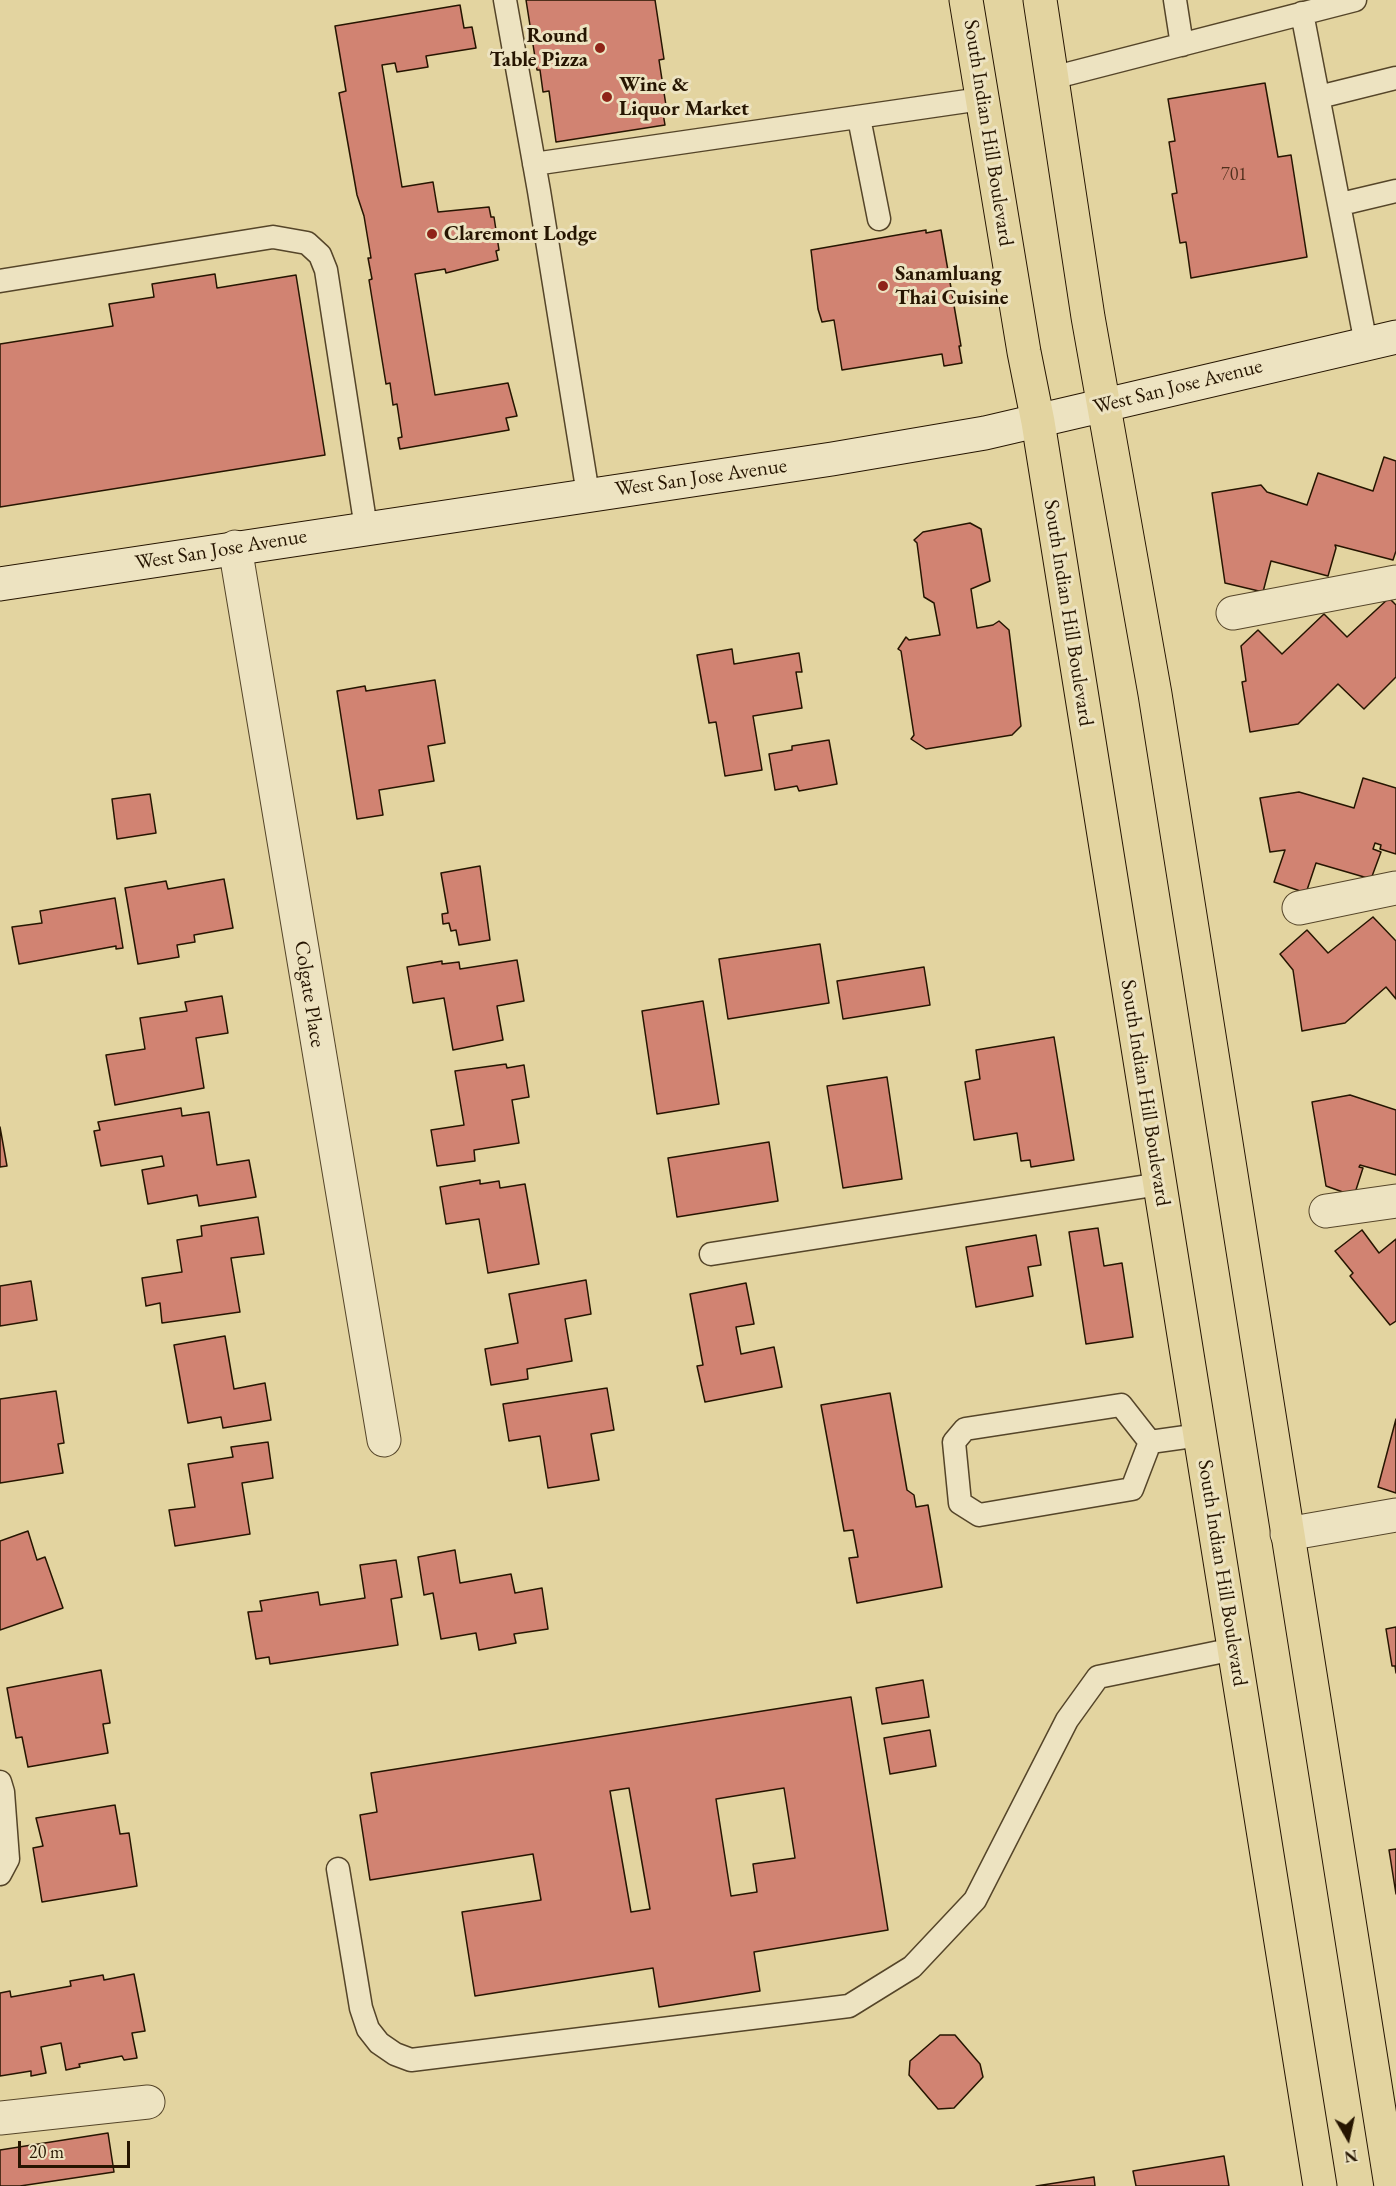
<!DOCTYPE html>
<html>
<head>
<meta charset="utf-8">
<style>
	body { margin:0 }
	#map { position:relative; width:1396px; height:2186px; overflow:hidden; background:#e3d4a0; font-family:"EB Garamond",serif }
	canvas { display:block }
	.north { position:absolute; left:1318px; top:2108px; width:60px; height:60px; -webkit-text-stroke:4px #ede3c1; paint-order:stroke; rotate:171deg; font-size:16px; font-weight:700; line-height:24px; text-align:center; color:#261501 }
	.north::after { content:''; display:block; margin:auto; width:21px; height:27px; background:#261501; clip-path:polygon(50% 0,100% 100%,50% 72%,0 100%) }
	.scale { position:absolute; left:18px; top:2141px; width:112px; height:27px; box-sizing:border-box; border:3px solid #261501; border-top:0; padding-left:8px; font-size:18px; line-height:21px; white-space:nowrap; color:#261501; -webkit-text-stroke:4px #ede3c1; paint-order:stroke }
</style>
</head>
<body>
<div id="map">
<canvas width="1396" height="2186"></canvas>
<div class="north">N</div>
<div class="scale">20 m</div>
</div>
<script>
const g = document.querySelector('canvas').getContext('2d');
g.lineJoin = 'round';
function fillPath(path, color) { g.fillStyle = color; g.fill(path, 'evenodd'); }
const shape = rows => new Path2D(rows.map(r => 'M' + r).join(''));
function trace(path, color, width, dash) { g.strokeStyle = color; g.lineWidth = width; g.lineCap = dash ? 'butt' : 'round'; g.setLineDash(dash || []); g.stroke(path); }
function write(font, color, halo, rows, align = 'center') {
  g.font = font + ' "EB Garamond",serif'; g.lineWidth = 6; g.setLineDash([]); g.textBaseline = 'middle'; g.strokeStyle = halo; g.fillStyle = color; for (const [text, x, y, turn = 0] of rows) {
    g.save(); g.translate(x, y); g.rotate((+turn || 0) * Math.PI / 180); g.textAlign = isNaN(turn) ? turn : align; if (halo) g.strokeText(text, 0, 0); g.fillText(text, 0, 0); g.restore();
  }
}
const building = shape([
	[526,0,655,0,664,59,659,60,667,112,663,113,665,125,556,142,549,91,543,92,540,70,537,70,526,0],
	[460,5,464,28,472,27,476,48,426,56,428,67,397,72,395,63,382,65,402,187,433,182,438,212,489,207,491,217,494,217,499,250,496,251,498,260,446,273,445,269,415,274,435,395,508,383,517,416,506,418,509,430,400,449,398,438,402,437,397,404,393,405,390,383,386,384,369,280,372,279,368,258,371,258,364,216,357,195,339,93,346,91,335,26,460,5],
	[1265,83,1278,157,1291,155,1307,257,1191,278,1186,242,1180,243,1172,194,1177,193,1169,142,1175,141,1168,99,1265,83],
	[926,230,926,233,941,230,961,346,959,346,962,363,944,366,942,354,842,370,834,320,822,322,818,309,811,250,926,230],
	[215,274,217,288,296,275,325,455,0,507,0,344,113,326,109,304,154,297,152,284,215,274],
	[1384,457,1396,461,1396,551,1393,560,1335,545,1336,548,1328,576,1271,561,1263,592,1225,583,1212,493,1261,485,1267,492,1307,505,1318,473,1373,491,1384,457],
	[970,523,981,529,990,581,971,589,977,628,993,625,999,621,1009,630,1021,726,1012,735,926,749,911,739,914,735,901,651,898,649,906,637,909,640,940,635,934,603,924,597,917,543,914,540,923,532,970,523],
	[1389,598,1396,605,1396,677,1364,709,1338,684,1298,724,1250,732,1242,682,1246,681,1241,646,1258,630,1282,654,1324,614,1347,637,1389,598],
	[732,649,734,664,799,653,802,672,796,672,802,708,753,716,762,770,725,776,716,722,709,723,697,655,732,649],
	[435,680,445,743,428,746,434,781,379,790,383,815,357,819,337,691,365,686,366,691,435,680],
	[829,740,837,784,799,791,797,786,775,790,769,754,792,750,792,746,829,740],
	[1363,778,1396,788,1396,854,1380,849,1381,845,1375,843,1373,849,1381,852,1371,879,1316,863,1306,893,1274,882,1285,850,1270,852,1260,798,1299,792,1354,808,1363,778],
	[150,794,156,833,117,839,112,799,150,794],
	[480,866,490,940,459,945,456,930,451,931,449,923,443,924,442,914,448,913,441,873,480,866],
	[224,879,233,928,194,935,195,942,177,945,179,957,138,964,125,888,166,881,168,889,224,879],
	[115,898,123,948,116,949,116,946,19,964,12,927,42,923,40,911,115,898],
	[1373,917,1396,941,1396,999,1386,987,1345,1023,1302,1031,1293,970,1280,954,1307,930,1328,953,1373,917],
	[820,944,829,1003,728,1019,719,959,820,944],
	[517,960,524,1001,497,1006,503,1040,453,1050,444,998,413,1003,407,967,442,961,442,964,459,962,460,969,517,960],
	[924,967,930,1005,843,1019,837,981,924,967],
	[222,996,228,1033,196,1038,204,1088,115,1105,106,1055,145,1049,140,1018,187,1011,185,1002,222,996],
	[703,1001,719,1104,657,1114,642,1011,703,1001],
	[1054,1037,1074,1160,1031,1167,1030,1160,1021,1161,1017,1133,974,1140,965,1082,980,1079,976,1050,1054,1037],
	[506,1064,507,1068,524,1065,529,1097,512,1100,519,1143,474,1150,475,1161,437,1166,431,1130,464,1125,455,1071,506,1064],
	[887,1077,902,1179,843,1188,827,1086,887,1077],
	[1350,1095,1396,1110,1396,1175,1360,1165,1359,1167,1363,1168,1354,1196,1326,1186,1312,1102,1350,1095],
	[181,1108,182,1116,209,1112,217,1165,249,1160,256,1197,199,1206,197,1195,148,1204,142,1170,164,1166,162,1156,101,1166,94,1131,100,1130,98,1122,181,1108],
	[0,1127,7,1166,0,1167,0,1127],
	[769,1142,778,1201,677,1217,668,1158,769,1142],
	[480,1180,480,1184,499,1181,500,1188,525,1184,539,1264,488,1273,479,1219,446,1224,440,1187,480,1180],
	[258,1217,264,1254,231,1258,240,1312,162,1323,160,1303,146,1306,142,1278,182,1272,177,1240,202,1236,201,1226,258,1217],
	[1098,1228,1104,1266,1122,1263,1133,1337,1086,1344,1069,1232,1098,1228],
	[1362,1230,1379,1253,1396,1239,1396,1321,1390,1325,1350,1276,1353,1273,1335,1251,1362,1230],
	[1036,1235,1041,1265,1028,1267,1033,1296,976,1307,966,1247,1036,1235],
	[586,1280,591,1314,565,1319,572,1361,527,1369,528,1379,491,1385,485,1349,518,1343,509,1294,586,1280],
	[31,1281,37,1320,0,1326,0,1286,31,1281],
	[746,1283,754,1324,736,1327,741,1354,774,1347,782,1387,705,1402,697,1366,703,1365,690,1294,746,1283],
	[225,1336,234,1389,265,1383,271,1420,223,1428,221,1417,188,1423,174,1345,225,1336],
	[607,1388,614,1430,591,1434,599,1480,548,1488,540,1436,509,1441,503,1404,607,1388],
	[56,1391,64,1443,58,1444,63,1473,0,1483,0,1399,56,1391],
	[890,1393,907,1490,914,1495,916,1507,928,1505,942,1587,857,1603,849,1558,858,1557,853,1530,844,1531,821,1405,890,1393],
	[1396,1419,1396,1493,1378,1487,1396,1419],
	[268,1442,273,1478,242,1483,250,1534,175,1546,169,1510,195,1507,188,1464,233,1457,231,1447,268,1442],
	[28,1531,37,1560,45,1557,63,1608,0,1630,0,1541,28,1531],
	[455,1550,460,1583,511,1574,515,1593,542,1588,548,1629,514,1634,516,1643,479,1650,476,1633,441,1639,433,1593,424,1595,418,1557,455,1550],
	[396,1560,402,1597,391,1599,398,1645,270,1664,269,1657,256,1659,248,1612,262,1611,260,1601,318,1592,320,1605,365,1598,360,1565,396,1560],
	[1396,1627,1396,1673,1395,1666,1392,1666,1386,1629,1396,1627],
	[101,1670,110,1723,103,1724,108,1753,28,1767,22,1737,16,1738,7,1688,101,1670],
	[923,1680,929,1717,882,1724,876,1688,923,1680],
	[851,1697,888,1930,754,1952,760,1991,659,2007,653,1968,475,1996,462,1912,541,1900,533,1854,370,1880,360,1815,377,1812,371,1773,851,1697],
	[629,1788,650,1909,631,1912,610,1791,629,1788],
	[784,1788,795,1858,753,1864,757,1892,731,1896,716,1799,784,1788],
	[930,1730,936,1766,890,1774,884,1738,930,1730],
	[115,1805,120,1834,129,1833,137,1886,42,1902,33,1848,43,1846,36,1818,115,1805],
	[1396,1849,1396,1894,1389,1850,1396,1849],
	[134,1974,145,2031,132,2033,137,2058,124,2060,122,2056,79,2064,80,2067,66,2070,61,2043,41,2047,46,2073,31,2076,31,2071,0,2076,0,1993,10,1991,11,1997,71,1986,70,1981,103,1975,104,1980,134,1974],
	[940,2035,955,2035,980,2064,983,2077,954,2108,938,2109,909,2075,910,2061,940,2035],
	[108,2133,114,2172,20,2186,0,2186,0,2150,108,2133],
	[1224,2156,1229,2186,1136,2186,1133,2171,1224,2156],
	[1094,2177,1095,2186,1036,2186,1094,2177]
]);
fillPath(building, '#d18372');
trace(building, '#261501', 1.5);
const lane = shape([
	[505,0,539,191,588,494],
	[1175,0,1182,45],
	[1302,13,1366,344],
	[1052,78,1355,0],
	[1319,97,1396,78],
	[859,118,879,219],
	[534,164,981,99],
	[1341,204,1396,191],
	[0,281,273,237,307,243,320,255,326,270,366,528],
	[711,1254,1160,1184],
	[1150,1442,1132,1489,979,1515,960,1503,954,1442,965,1429,1121,1405,1150,1442,1200,1435],
	[0,1782,3,1792,8,1859,0,1874],
	[338,1869,361,2008,368,2029,379,2043,395,2054,411,2060,849,2006,912,1967,975,1900,1067,1720,1098,1677,1234,1649]
]);
const street = shape([
	[235,547,384,1440],
	[1233,613,1396,582],
	[1299,908,1396,888],
	[1326,1211,1396,1201],
	[1287,1534,1396,1515],
	[0,2118,148,2102]
]);
const secondary = shape([
	[0,584,832,459,985,433,1396,337]
]);
const primary = shape([
	[966,0,1024,352,1038,422,1320,2186],
	[1040,0,1088,317,1155,694,1391,2186]
]);
trace(lane, '#554529', 25);
trace(street, '#554529', 35);
trace(secondary, '#261501', 35);
trace(primary, '#261501', 35);
trace(lane, '#ede3c1', 22);
trace(street, '#ede3c1', 33);
trace(secondary, '#ede3c1', 33);
trace(primary, '#e3d4a0', 33);
for (const [x, y, r, color] of [
	[600,48,6,"#8f2418"],
	[607,97,6,"#8f2418"],
	[432,234,6,"#8f2418"],
	[883,286,6,"#8f2418"]
]) { const dot = new Path2D(); dot.arc(x, y, r, 0, 2 * Math.PI); g.fillStyle = color; g.fill(dot); trace(dot, '#ede3c1', 2); }
write('18px', '#51301d', null, [
	["701",1234,175]
]);
write('bold 21px', '#261501', '#ede3c1', [
	["Round",588,36,"right"],
	["Table Pizza",588,60,"right"],
	["Wine &",619,85],
	["Liquor Market",619,109],
	["Claremont Lodge",444,234],
	["Sanamluang",895,274],
	["Thai Cuisine",895,298]
], 'left');
write('21px', '#261501', '#ede3c1', [
	["South Indian Hill Boulevard",988,133,81],
	["West San Jose Avenue",1178,387,-14],
	["West San Jose Avenue",701,478,-8],
	["West San Jose Avenue",221,550,-9],
	["South Indian Hill Boulevard",1068,613,81],
	["Colgate Place",309,994,81],
	["South Indian Hill Boulevard",1145,1093,81],
	["South Indian Hill Boulevard",1222,1573,81]
]);
</script>
</body>
</html>
